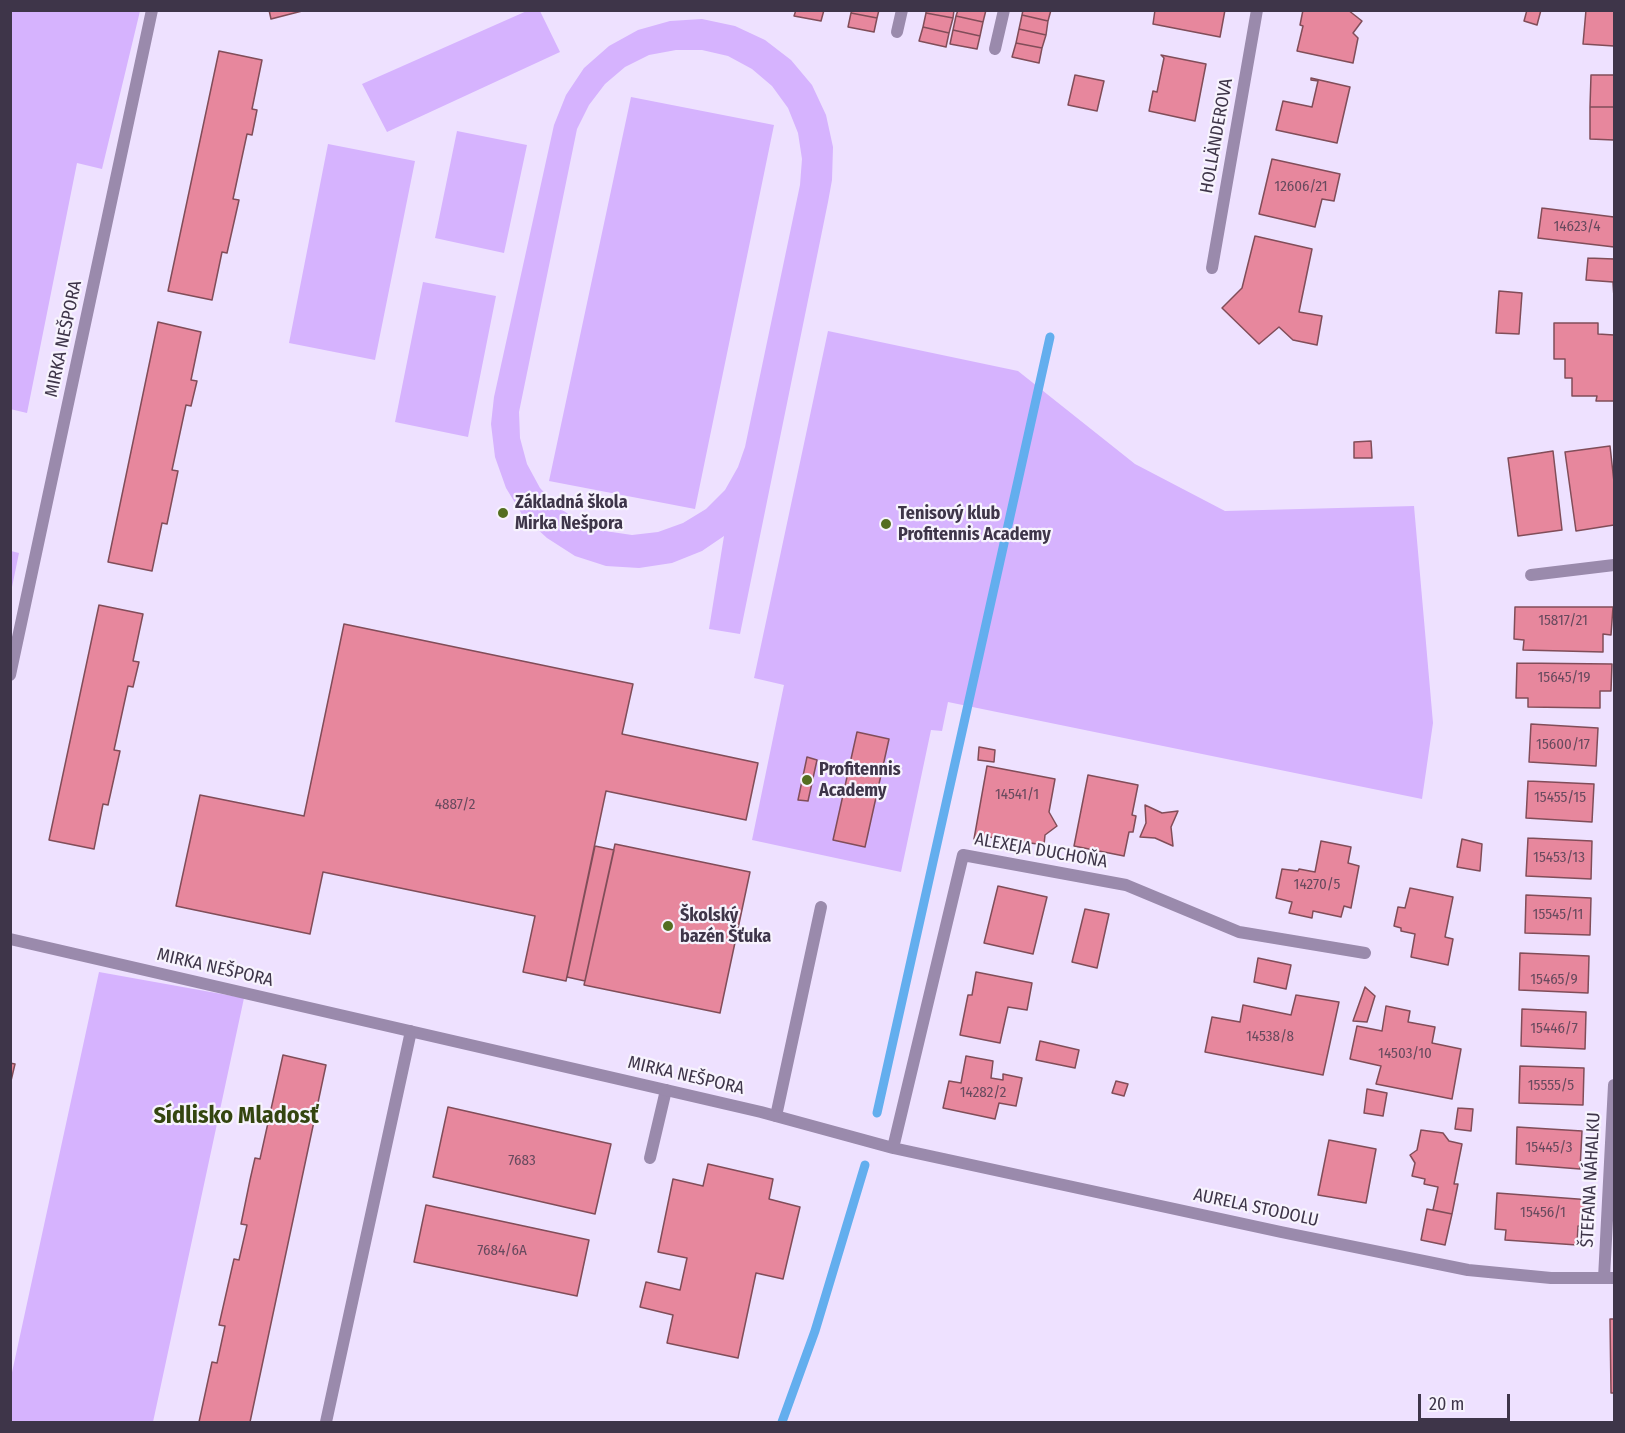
<!DOCTYPE html>
<html>
<head>
<meta charset="utf-8">
<style>
	body { margin:0 }
	#map { position:relative; width:1625px; height:1433px; overflow:hidden; background:#eee1ff; font-family:"Fira Sans Condensed",sans-serif }
	canvas { display:block }
	.frame { position:absolute; inset:0; border:12px solid #3e3549; pointer-events:none }
	.scale { position:absolute; left:1418px; top:1394px; width:92px; height:27px; box-sizing:border-box; border:3px solid #3e3549; border-top:0; padding-left:8px; font-size:18px; line-height:21px; white-space:nowrap; color:#3e3549; -webkit-text-stroke:4px #f7f3fd; paint-order:stroke }
</style>
</head>
<body>
<div id="map">
<canvas width="1625" height="1433"></canvas>
<div class="frame"></div>
<div class="scale">20 m</div>
</div>
<script>
const g = document.querySelector('canvas').getContext('2d');
g.lineJoin = 'round';
function fillPath(path, color) { g.fillStyle = color; g.fill(path, 'evenodd'); }
const shape = rows => new Path2D(rows.map(r => 'M' + r).join(''));
function trace(path, color, width, dash) { g.strokeStyle = color; g.lineWidth = width; g.lineCap = dash ? 'butt' : 'round'; g.setLineDash(dash || []); g.stroke(path); }
function write(font, color, halo, rows, align = 'center') {
  g.font = font + ' "Fira Sans Condensed",sans-serif'; g.lineWidth = 4.5; g.setLineDash([]); g.textBaseline = 'middle'; g.strokeStyle = halo; g.fillStyle = color; for (const [text, x, y, turn = 0] of rows) {
    g.save(); g.translate(x, y); g.rotate((+turn || 0) * Math.PI / 180); g.textAlign = isNaN(turn) ? turn : align; if (halo) g.strokeText(text, 0, 0); g.fillText(text, 0, 0); g.restore();
  }
}
fillPath(shape([
	[11,10,140,11,102,169,77,163,27,413,10,409],
	[529,10,540,11,560,52,387,132,362,84],
	[702,19,735,26,765,40,791,60,812,85,826,115,833,147,832,180,828,202,740,634,709,629,724,536,702,551,672,563,639,568,606,566,575,556,547,538,523,516,506,488,495,457,491,424,494,397,554,125,566,95,584,68,609,46,638,30,670,21],
	[676,50,702,50,728,56,752,69,772,86,788,108,798,133,802,159,800,185,745,447,738,467,725,490,706,509,683,523,658,532,632,535,605,531,580,522,558,507,540,488,527,464,520,438,519,412,577,129,589,105,605,84,625,67,649,55],
	[631,97,774,125,695,509,549,481],
	[457,131,527,145,504,253,435,238],
	[328,144,415,161,375,360,289,343],
	[423,282,496,296,468,437,395,422],
	[828,331,1018,371,1135,464,1225,511,1414,506,1433,723,1422,799,948,702,942,731,931,730,901,872,752,840,784,685,754,678],
	[11,551,19,553,11,592,10,551],
	[99,972,244,998,153,1422,11,1422,11,1377]
]), '#d6b3fe');
trace(shape([
	[877,1113,1050,337],
	[782,1422,815,1331,865,1165]
]), '#63aeee', 9);
const building = shape([
	[269,10,306,10,271,19,269,10],
	[796,10,824,10,821,21,794,16,796,10],
	[852,10,879,10,877,18,851,13,852,10],
	[926,10,954,10,953,18,926,13,926,10],
	[958,10,986,10,983,22,956,16,958,10],
	[1023,10,1051,10,1048,21,1022,15,1023,10],
	[1155,10,1225,10,1220,37,1153,24,1155,10],
	[1303,10,1348,10,1362,21,1353,33,1358,38,1353,63,1297,51,1303,26,1300,25,1303,10],
	[1527,10,1541,10,1537,25,1524,21,1527,10],
	[1586,10,1614,10,1614,46,1583,44,1586,10],
	[851,13,877,18,874,32,848,27,851,13],
	[926,13,953,18,949,33,923,27,926,13],
	[1022,15,1048,21,1046,35,1019,29,1022,15],
	[956,16,983,22,980,36,953,30,956,16],
	[923,27,949,33,946,47,919,41,923,27],
	[1019,29,1046,35,1042,48,1016,43,1019,29],
	[953,30,980,36,977,49,950,44,953,30],
	[1016,43,1042,48,1039,63,1012,57,1016,43],
	[219,51,262,60,252,109,257,110,252,135,247,134,233,199,239,200,227,253,222,252,212,300,168,291,219,51],
	[1161,55,1206,64,1195,121,1149,111,1153,91,1157,92,1164,58,1161,55],
	[1075,75,1104,81,1097,111,1068,105,1075,75],
	[1591,75,1614,75,1614,107,1590,107,1591,75],
	[1311,78,1350,87,1337,143,1276,130,1283,101,1312,107,1318,81,1311,80,1311,78],
	[1590,107,1614,107,1614,140,1590,139,1590,107],
	[1272,159,1340,174,1334,201,1322,199,1315,227,1259,214,1272,159],
	[1542,208,1614,217,1614,247,1538,238,1542,208],
	[1255,236,1312,249,1299,312,1322,316,1317,345,1293,340,1279,327,1259,344,1222,308,1242,288,1255,236],
	[1588,258,1614,259,1614,298,1613,282,1586,280,1588,258],
	[1499,291,1522,293,1519,334,1496,333,1499,291],
	[158,322,201,332,191,380,197,381,191,406,186,405,172,470,178,471,167,524,162,523,152,571,108,562,158,322],
	[1554,323,1598,323,1598,334,1614,335,1614,401,1596,401,1597,396,1572,396,1572,378,1565,378,1565,359,1554,359,1554,323],
	[1371,441,1372,458,1354,458,1354,442,1371,441],
	[1610,446,1614,482,1614,525,1576,531,1565,452,1610,446],
	[1553,451,1562,530,1518,536,1508,458,1553,451],
	[99,605,143,614,133,661,139,662,133,687,128,686,114,750,120,751,108,805,103,804,94,849,49,840,99,605],
	[1515,607,1613,607,1611,635,1603,634,1603,652,1523,650,1524,640,1514,639,1515,607],
	[344,624,633,684,622,734,758,763,746,820,606,791,566,981,523,972,535,916,323,872,310,934,176,906,200,795,304,816,344,624],
	[1517,663,1612,664,1611,691,1600,691,1600,708,1528,707,1528,698,1516,698,1517,663],
	[1531,724,1598,728,1596,766,1529,762,1531,724],
	[857,732,889,739,865,847,833,840,857,732],
	[979,747,995,750,994,762,978,760,979,747],
	[807,757,817,760,808,801,798,800,807,757],
	[987,766,1055,779,1049,812,1057,826,1045,835,1044,845,989,837,988,842,974,839,987,766],
	[1088,775,1138,785,1132,815,1136,816,1133,832,1129,832,1124,856,1074,846,1088,775],
	[1528,781,1594,784,1592,822,1526,818,1528,781],
	[1145,805,1162,813,1178,811,1171,827,1173,846,1155,838,1140,837,1146,823,1145,805],
	[1528,838,1592,841,1591,879,1526,876,1528,838],
	[1462,839,1482,844,1480,871,1457,867,1462,839],
	[1321,841,1351,847,1348,863,1359,866,1351,908,1344,906,1341,917,1313,911,1312,918,1289,913,1292,902,1276,898,1282,869,1298,871,1299,869,1315,872,1321,841],
	[615,844,750,872,720,1013,584,985,615,844],
	[595,846,614,850,585,981,567,977,595,846],
	[998,886,1047,897,1033,954,984,943,998,886],
	[1410,888,1453,897,1445,937,1453,939,1448,965,1411,957,1415,934,1401,931,1401,928,1394,926,1398,907,1405,908,1410,888],
	[1526,895,1591,898,1590,935,1525,933,1526,895],
	[1085,909,1109,914,1097,968,1072,962,1085,909],
	[1520,953,1589,956,1588,993,1519,990,1520,953],
	[1258,958,1291,965,1286,989,1254,982,1258,958],
	[976,972,1032,983,1027,1010,1008,1007,1000,1043,960,1035,968,995,972,995,976,972],
	[1365,987,1375,996,1367,1022,1353,1021,1365,987],
	[1296,995,1339,1002,1323,1075,1205,1052,1212,1017,1240,1022,1243,1005,1291,1015,1296,995],
	[1386,1006,1410,1011,1408,1022,1435,1027,1432,1043,1461,1049,1452,1099,1376,1084,1381,1066,1350,1059,1357,1026,1382,1031,1386,1006],
	[1522,1009,1586,1012,1585,1049,1521,1046,1522,1009],
	[1040,1041,1079,1050,1075,1068,1036,1060,1040,1041],
	[283,1055,326,1065,250,1422,199,1422,212,1362,217,1363,225,1326,219,1325,234,1259,239,1260,247,1225,241,1224,250,1180,255,1158,260,1159,283,1055],
	[966,1056,993,1061,991,1078,1003,1080,1003,1074,1022,1078,1016,1106,999,1103,995,1119,943,1108,949,1081,961,1083,966,1056],
	[10,1063,15,1064,10,1085,10,1063],
	[1520,1066,1584,1068,1583,1105,1519,1103,1520,1066],
	[1116,1081,1128,1084,1124,1096,1112,1093,1116,1081],
	[1367,1089,1387,1093,1383,1116,1364,1113,1367,1089],
	[448,1107,611,1144,595,1214,433,1177,448,1107],
	[1458,1108,1473,1109,1471,1131,1455,1129,1458,1108],
	[1517,1127,1582,1131,1580,1169,1516,1164,1517,1127],
	[1421,1130,1443,1133,1449,1141,1462,1144,1454,1184,1458,1184,1452,1214,1433,1210,1438,1187,1424,1184,1425,1179,1412,1176,1415,1163,1410,1155,1417,1150,1421,1130],
	[1329,1140,1376,1149,1366,1203,1318,1195,1329,1140],
	[708,1164,773,1179,769,1199,800,1207,783,1279,756,1273,738,1358,667,1343,673,1315,640,1307,646,1282,680,1290,687,1258,658,1252,673,1179,703,1186,708,1164],
	[1497,1193,1591,1200,1588,1227,1578,1226,1577,1245,1505,1240,1506,1230,1495,1229,1497,1193],
	[426,1205,589,1240,577,1296,414,1262,426,1205],
	[1427,1209,1452,1214,1445,1245,1421,1240,1427,1209],
	[1610,1319,1614,1319,1614,1393,1611,1393,1610,1319]
]);
fillPath(building, '#e7879d');
trace(building, '#814d59', 1.5);
trace(shape([
	[897,32,902,10],
	[995,49,1004,10],
	[776,1116,821,907],
	[650,1158,666,1090]
]), '#9a8aac', 12);
trace(shape([
	[1212,268,1257,10],
	[1531,575,1614,565],
	[10,675,152,10],
	[10,939,666,1090,761,1112,893,1148,1281,1232,1468,1270,1551,1278,1614,1278],
	[893,1148,963,855,1126,885,1239,932,1365,953],
	[1604,1278,1614,1085],
	[326,1422,411,1031]
]), '#9a8aac', 12);
for (const [x, y, r, color] of [
	[503,513,6,"#546e20"],
	[886,524,6,"#546e20"],
	[807,780,6,"#546e20"],
	[668,926,6,"#546e20"]
]) { const dot = new Path2D(); dot.arc(x, y, r, 0, 2 * Math.PI); g.fillStyle = color; g.fill(dot); trace(dot, '#f7f3fd', 2); }
write('15px', '#684a5e', null, [
	["12606/21",1301,187],
	["14623/4",1577,227],
	["15817/21",1563,621],
	["15645/19",1564,678],
	["15600/17",1563,745],
	["14541/1",1017,795],
	["15455/15",1560,798],
	["4887/2",455,805],
	["15453/13",1559,858],
	["14270/5",1317,885],
	["15545/11",1558,915],
	["15465/9",1554,980],
	["15446/7",1554,1029],
	["14538/8",1270,1037],
	["14503/10",1405,1054],
	["15555/5",1551,1086],
	["14282/2",983,1093],
	["15445/3",1549,1148],
	["7683",522,1161],
	["15456/1",1543,1213],
	["7684/6A",502,1251]
]);
write('18px', '#3e3549', '#f7f3fd', [
	["HOLLÄNDEROVA",1217,136,-80],
	["MIRKA NEŠPORA",64,339,-78],
	["ALEXEJA DUCHOŇA",1041,851,10],
	["MIRKA NEŠPORA",215,968,13],
	["MIRKA NEŠPORA",686,1076,13],
	["ŠTEFANA NÁHALKU",1591,1180,-87],
	["AURELA STODOLU",1256,1208,12]
]);
write('bold 18px', '#3e3549', '#f7f3fd', [
	["Základná škola",515,503],
	["Mirka Nešpora",515,524],
	["Tenisový klub",898,514],
	["Profitennis Academy",898,535],
	["Profitennis",819,770],
	["Academy",819,791],
	["Školský",680,916],
	["bazén Šťuka",680,937]
], 'left');
write('bold 24px', '#344510', '#f7f3fd', [
	["Sídlisko Mladosť",236,1116]
]);
</script>
</body>
</html>
